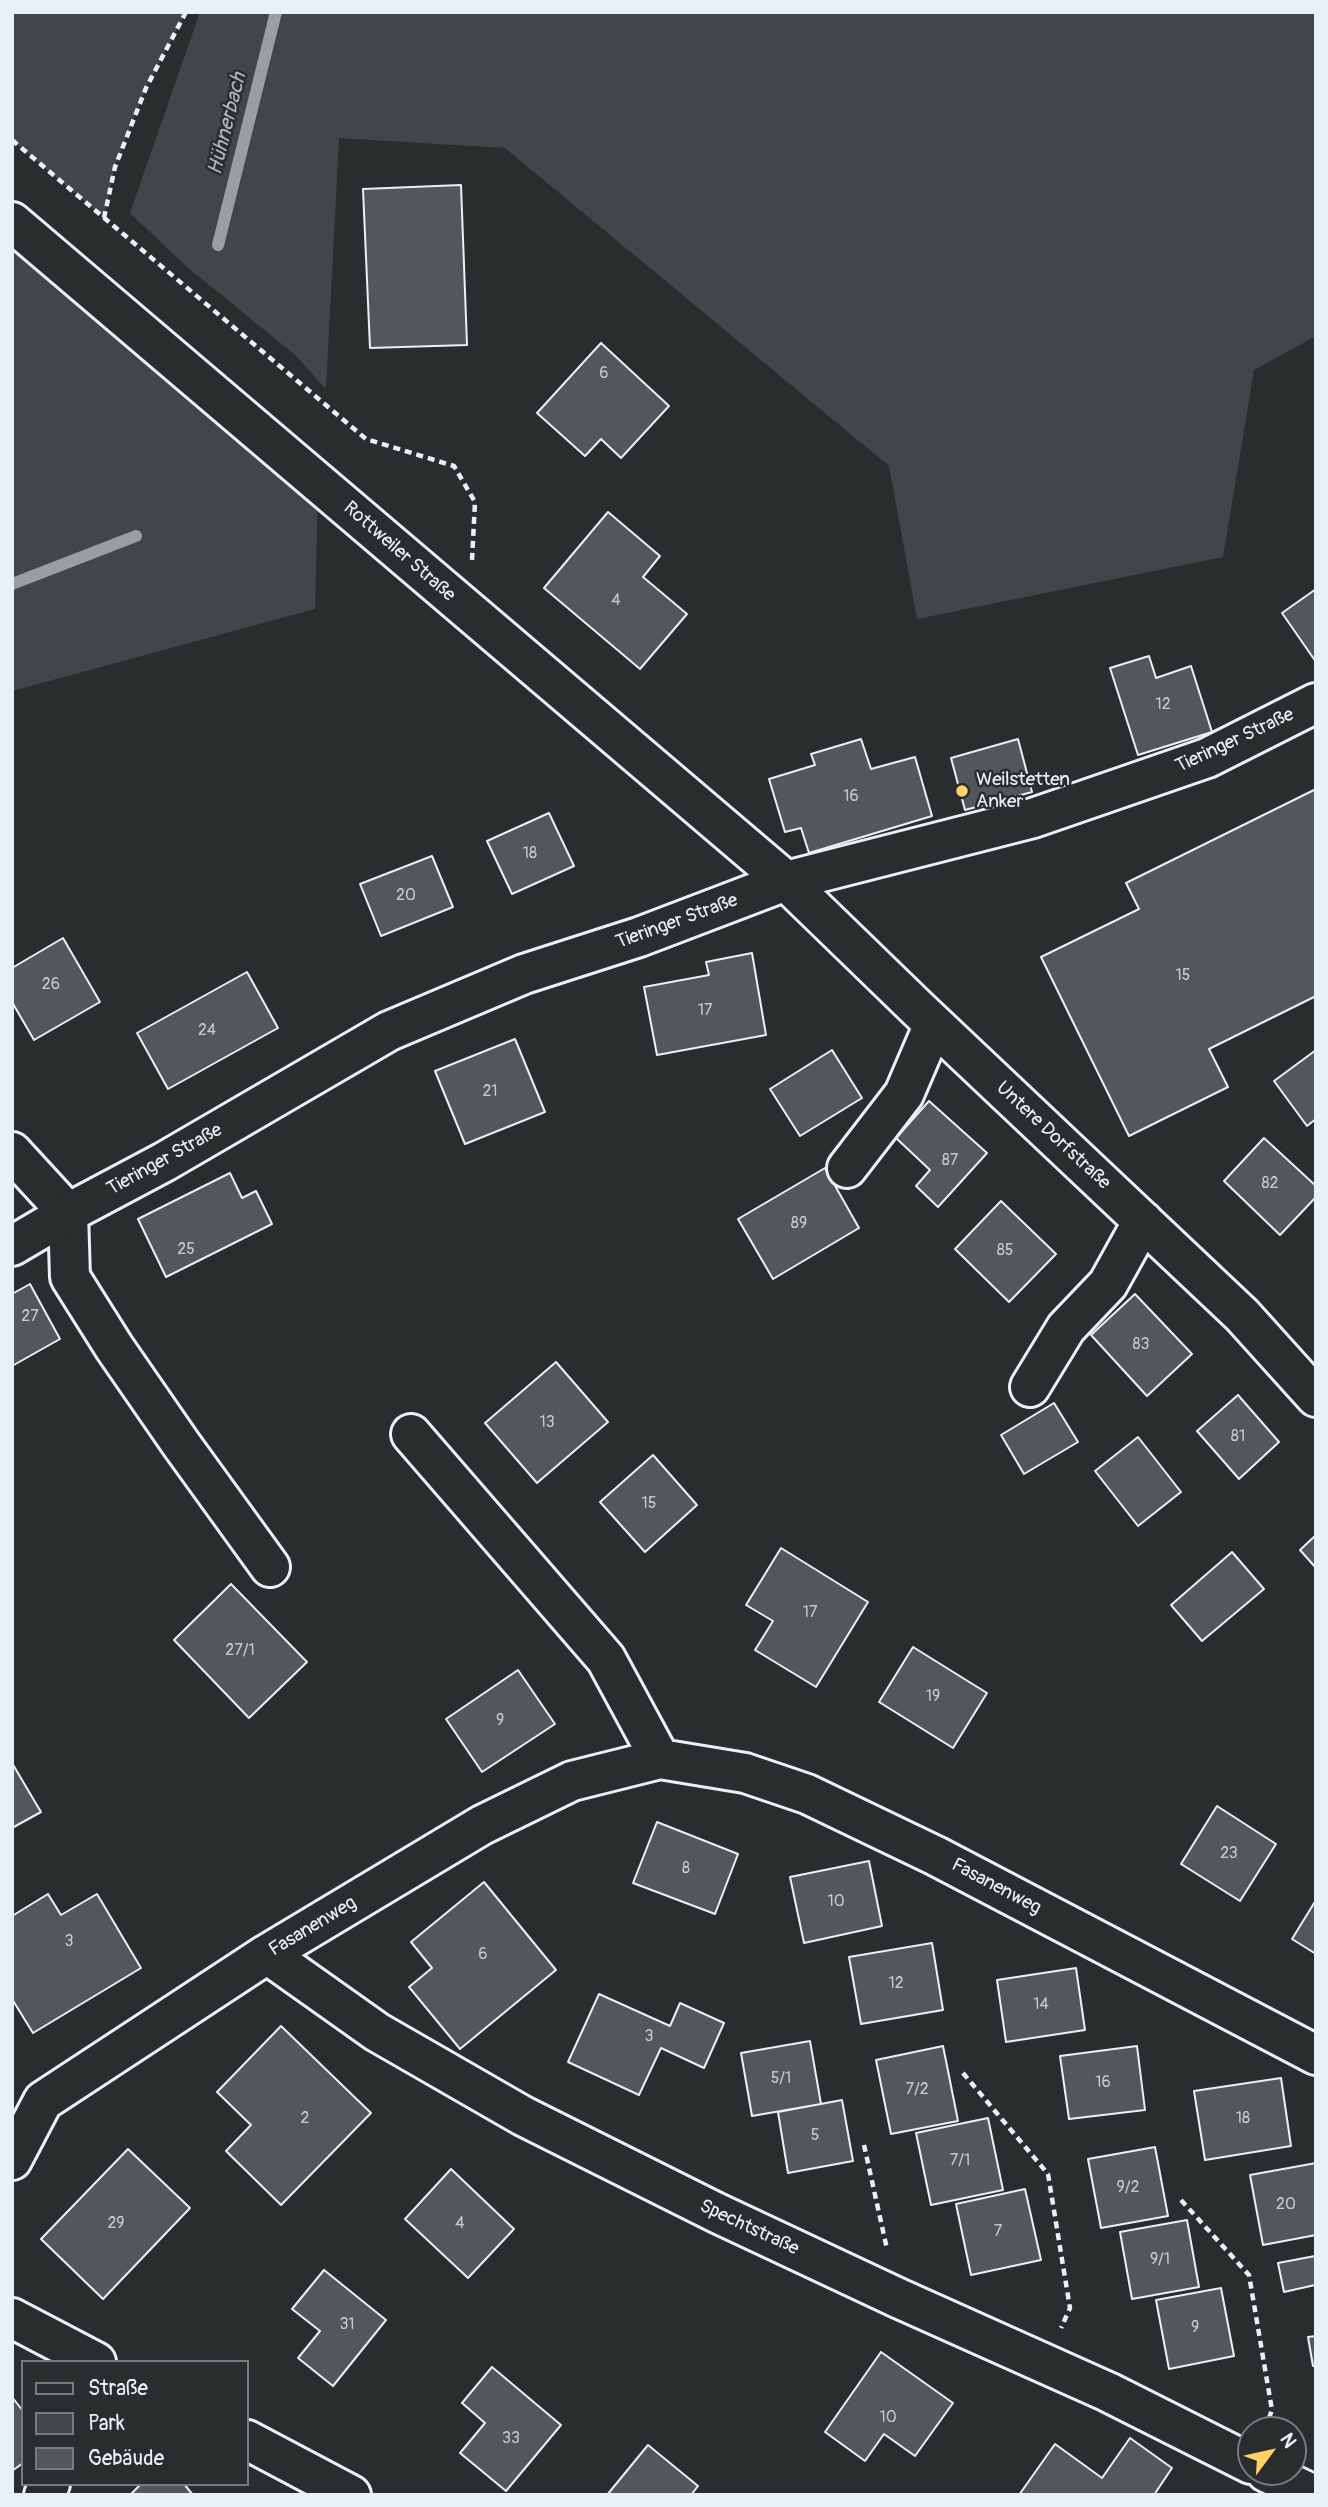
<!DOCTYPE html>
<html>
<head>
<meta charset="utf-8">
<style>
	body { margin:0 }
	#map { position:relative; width:1328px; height:2507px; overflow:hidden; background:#2a2d2e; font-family:Pangolin,sans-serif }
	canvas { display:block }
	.frame { position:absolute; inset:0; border:14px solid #e8f1f8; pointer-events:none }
	.legend { position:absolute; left:21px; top:2360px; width:228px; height:126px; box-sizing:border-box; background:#2a2d2e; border:2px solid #767b7f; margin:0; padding:9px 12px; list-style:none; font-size:21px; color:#e8f1f8 }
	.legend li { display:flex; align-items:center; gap:14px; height:35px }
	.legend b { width:35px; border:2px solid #767b7f }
	.north { position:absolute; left:1237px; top:2416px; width:70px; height:70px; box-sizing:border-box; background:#2a2d2e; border:2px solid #767b7f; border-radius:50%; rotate:57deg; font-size:19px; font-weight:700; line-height:28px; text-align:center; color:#e8f1f8 }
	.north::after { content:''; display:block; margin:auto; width:24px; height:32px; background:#ffd166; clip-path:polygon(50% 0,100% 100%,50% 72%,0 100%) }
</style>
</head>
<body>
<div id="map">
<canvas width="1328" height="2507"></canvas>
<div class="frame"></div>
<ul class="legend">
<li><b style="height:9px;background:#2a2d2e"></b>Straße</li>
<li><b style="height:19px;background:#424648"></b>Park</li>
<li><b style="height:19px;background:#535759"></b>Gebäude</li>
</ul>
<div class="north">N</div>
</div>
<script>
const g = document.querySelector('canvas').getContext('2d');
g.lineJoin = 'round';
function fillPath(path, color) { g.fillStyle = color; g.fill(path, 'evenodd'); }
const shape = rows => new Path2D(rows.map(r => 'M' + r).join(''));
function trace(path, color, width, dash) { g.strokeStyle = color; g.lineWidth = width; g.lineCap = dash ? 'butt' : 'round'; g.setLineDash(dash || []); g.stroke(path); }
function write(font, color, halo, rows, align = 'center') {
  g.font = font + ' Pangolin,sans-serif'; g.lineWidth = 5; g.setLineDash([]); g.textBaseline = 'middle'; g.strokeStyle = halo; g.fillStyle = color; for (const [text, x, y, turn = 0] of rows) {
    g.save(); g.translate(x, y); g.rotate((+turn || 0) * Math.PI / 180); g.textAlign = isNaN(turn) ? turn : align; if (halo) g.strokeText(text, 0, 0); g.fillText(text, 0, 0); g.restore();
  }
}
fillPath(shape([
	[12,12,186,12,146,88,115,166,104,218,12,140],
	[200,12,1316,12,1316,336,1254,370,1223,557,917,619,889,466,505,148,339,138,326,389,294,354,187,267,130,213],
	[12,222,318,484,315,609,12,691]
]), '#424648');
trace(shape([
	[218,245,276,12],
	[12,584,136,536]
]), '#989fa3', 12);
const building = shape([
	[461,185,467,345,370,348,363,189,461,185],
	[601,343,669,406,621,458,601,439,585,456,537,413,601,343],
	[608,512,660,556,643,577,687,614,640,669,544,588,608,512],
	[1316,589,1316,662,1282,613,1316,589],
	[1149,656,1156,678,1191,666,1212,732,1138,755,1110,668,1149,656],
	[861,739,871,769,915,757,932,816,809,853,801,828,785,832,769,779,815,765,811,754,861,739],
	[1018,739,1032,792,965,810,951,758,1018,739],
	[1316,789,1316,996,1209,1049,1228,1087,1129,1136,1041,957,1139,909,1126,883,1316,789],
	[549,813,574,866,512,894,487,841,549,813],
	[432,856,453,907,381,936,360,884,432,856],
	[63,938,100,1002,34,1040,12,1002,12,968,63,938],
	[752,953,766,1035,657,1055,644,987,709,975,706,962,752,953],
	[247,972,278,1028,168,1089,137,1033,247,972],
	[515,1039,545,1112,465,1144,435,1071,515,1039],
	[832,1050,862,1098,800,1136,770,1089,832,1050],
	[1316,1050,1316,1119,1307,1126,1274,1081,1316,1050],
	[929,1101,987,1153,938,1207,916,1186,930,1170,896,1138,929,1101],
	[1264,1138,1316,1186,1316,1197,1280,1235,1224,1181,1264,1138],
	[825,1168,859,1228,773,1279,738,1219,825,1168],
	[230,1173,242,1198,256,1191,272,1224,166,1277,138,1219,230,1173],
	[1001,1201,1056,1254,1009,1302,955,1249,1001,1201],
	[30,1284,60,1339,12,1366,12,1294,30,1284],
	[1135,1294,1192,1354,1147,1396,1091,1335,1135,1294],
	[556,1362,608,1422,537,1483,485,1423,556,1362],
	[1238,1395,1279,1442,1239,1479,1197,1431,1238,1395],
	[1054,1403,1078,1442,1024,1474,1001,1435,1054,1403],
	[1138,1437,1181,1492,1138,1526,1095,1471,1138,1437],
	[653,1455,697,1505,645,1552,600,1502,653,1455],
	[1316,1535,1316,1568,1300,1550,1316,1535],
	[781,1548,868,1602,816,1687,755,1650,773,1621,746,1605,781,1548],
	[1232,1552,1264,1589,1202,1641,1171,1605,1232,1552],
	[231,1584,307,1662,249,1718,174,1640,231,1584],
	[913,1647,987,1693,953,1748,879,1702,913,1647],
	[518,1670,555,1724,482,1772,446,1719,518,1670],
	[12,1763,41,1812,12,1828,12,1763],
	[1217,1806,1276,1844,1240,1901,1181,1864,1217,1806],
	[657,1822,738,1854,715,1914,633,1883,657,1822],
	[869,1861,882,1926,804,1943,790,1877,869,1861],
	[484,1882,556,1970,460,2049,409,1987,432,1968,411,1942,484,1882],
	[48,1894,61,1915,97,1894,141,1968,33,2033,12,1999,12,1916,48,1894],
	[1316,1900,1316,1954,1292,1939,1316,1900],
	[932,1943,943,2010,861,2024,849,1957,932,1943],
	[1076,1968,1085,2030,1006,2042,997,1980,1076,1968],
	[599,1994,670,2026,680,2003,724,2023,704,2068,661,2048,639,2095,568,2062,599,1994],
	[281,2026,371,2113,281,2205,226,2151,251,2125,217,2092,281,2026],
	[810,2041,821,2104,752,2116,741,2053,810,2041],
	[943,2046,958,2121,891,2134,876,2060,943,2046],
	[1137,2046,1145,2110,1069,2119,1060,2056,1137,2046],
	[1281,2078,1291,2146,1205,2160,1194,2091,1281,2078],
	[842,2100,853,2161,788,2173,778,2112,842,2100],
	[988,2118,1003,2190,931,2205,916,2133,988,2118],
	[1155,2147,1168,2216,1101,2228,1088,2159,1155,2147],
	[128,2149,190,2208,103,2299,41,2239,128,2149],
	[1316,2163,1316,2235,1263,2245,1250,2175,1316,2163],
	[451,2169,514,2229,468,2278,405,2219,451,2169],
	[1025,2189,1041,2260,971,2275,956,2204,1025,2189],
	[1187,2220,1199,2287,1132,2299,1120,2232,1187,2220],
	[1315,2256,1316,2289,1315,2285,1284,2292,1278,2263,1315,2256],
	[324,2270,386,2320,333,2386,298,2358,320,2331,292,2309,324,2270],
	[1221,2288,1234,2356,1169,2369,1156,2300,1221,2288],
	[1316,2336,1316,2366,1313,2366,1308,2337,1316,2336],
	[881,2352,953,2403,915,2456,884,2434,865,2461,825,2432,881,2352],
	[492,2367,561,2425,506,2491,460,2453,485,2423,462,2403,492,2367],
	[12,2397,23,2411,23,2463,12,2471,12,2397],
	[1130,2438,1172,2468,1154,2495,1019,2495,1055,2444,1102,2478,1130,2438],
	[648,2445,698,2486,691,2495,607,2495,648,2445],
	[141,2484,184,2484,193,2495,130,2495,141,2484]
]);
fillPath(building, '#535759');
trace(building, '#e8f1f8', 2);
const minor = shape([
	[12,222,786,881,918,1009,1242,1315,1316,1397],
	[12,1152,68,1213,70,1277,114,1347,181,1444,270,1567],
	[847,1168,904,1094,934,1024],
	[1030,1387,1066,1328,1108,1284,1143,1221],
	[411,1434,606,1659,660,1759],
	[267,1954,377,2032,523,2116,717,2213,898,2298,1108,2392,1251,2464],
	[12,2160,43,2101,267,1954,482,1825,572,1781,660,1759,745,1773,807,1794,936,1856,1316,2055],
	[12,2318,96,2362],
	[247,2440,351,2495],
	[1266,2472,1314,2495],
	[44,2495,50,2484]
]);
const major = shape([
	[12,1246,68,1213,164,1162,389,1031,524,974,639,937,786,881,1033,818,1207,758,1316,703]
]);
trace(minor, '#e8f1f8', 44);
trace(major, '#e8f1f8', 44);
trace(shape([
	[12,140,366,439,454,466,475,502,472,560],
	[104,218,115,167,146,88,186,12],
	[963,2073,1048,2174,1070,2308,1061,2328],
	[864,2145,887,2249],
	[1181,2200,1249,2275,1272,2410,1266,2426]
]), '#e8f1f8', 4.5, [7, 5]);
trace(minor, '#2a2d2e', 38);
trace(major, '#2a2d2e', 38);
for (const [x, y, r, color] of [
	[962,791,7,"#ffd166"]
]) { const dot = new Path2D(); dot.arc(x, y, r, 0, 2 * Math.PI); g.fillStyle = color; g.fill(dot); trace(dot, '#2a2d2e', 2.5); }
write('16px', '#c3cad0', null, [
	["6",604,374],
	["4",616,601],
	["12",1163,705],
	["16",851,797],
	["18",530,854],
	["20",406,896],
	["15",1183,976],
	["26",51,985],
	["17",705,1011],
	["24",207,1031],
	["21",490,1092],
	["87",950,1161],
	["82",1270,1184],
	["89",799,1224],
	["25",186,1250],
	["85",1005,1251],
	["27",30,1317],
	["83",1141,1345],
	["13",547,1423],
	["81",1238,1437],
	["15",649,1504],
	["17",810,1613],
	["27/1",240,1651],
	["19",933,1697],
	["9",500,1721],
	["23",1229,1854],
	["8",686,1869],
	["10",836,1902],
	["3",69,1942],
	["6",483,1955],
	["12",896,1984],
	["14",1041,2005],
	["3",649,2037],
	["5/1",781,2079],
	["16",1103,2083],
	["7/2",917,2090],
	["2",305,2119],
	["18",1243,2119],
	["5",815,2136],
	["7/1",960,2161],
	["9/2",1128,2188],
	["20",1286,2205],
	["29",116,2224],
	["4",460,2224],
	["7",998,2232],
	["9/1",1160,2260],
	["31",347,2325],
	["9",1195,2328],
	["10",888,2418],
	["33",511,2439]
]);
write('19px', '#e8f1f8', '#2a2d2e', [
	["Rottweiler Straße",399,552,41],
	["Tieringer Straße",1235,741,-25],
	["Tieringer Straße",677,922,-20],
	["Untere Dorfstraße",1053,1136,43],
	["Tieringer Straße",165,1160,-29],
	["Fasanenweg",996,1887,28],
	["Fasanenweg",313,1927,-31],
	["Spechtstraße",749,2228,25]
]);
write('19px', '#e8f1f8', '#2a2d2e', [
	["Weilstetten",976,780],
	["Anker",976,802]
], 'left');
write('italic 21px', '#acb3b9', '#2a2d2e', [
	["Hühnerbach",228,124,-76]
]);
</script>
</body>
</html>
